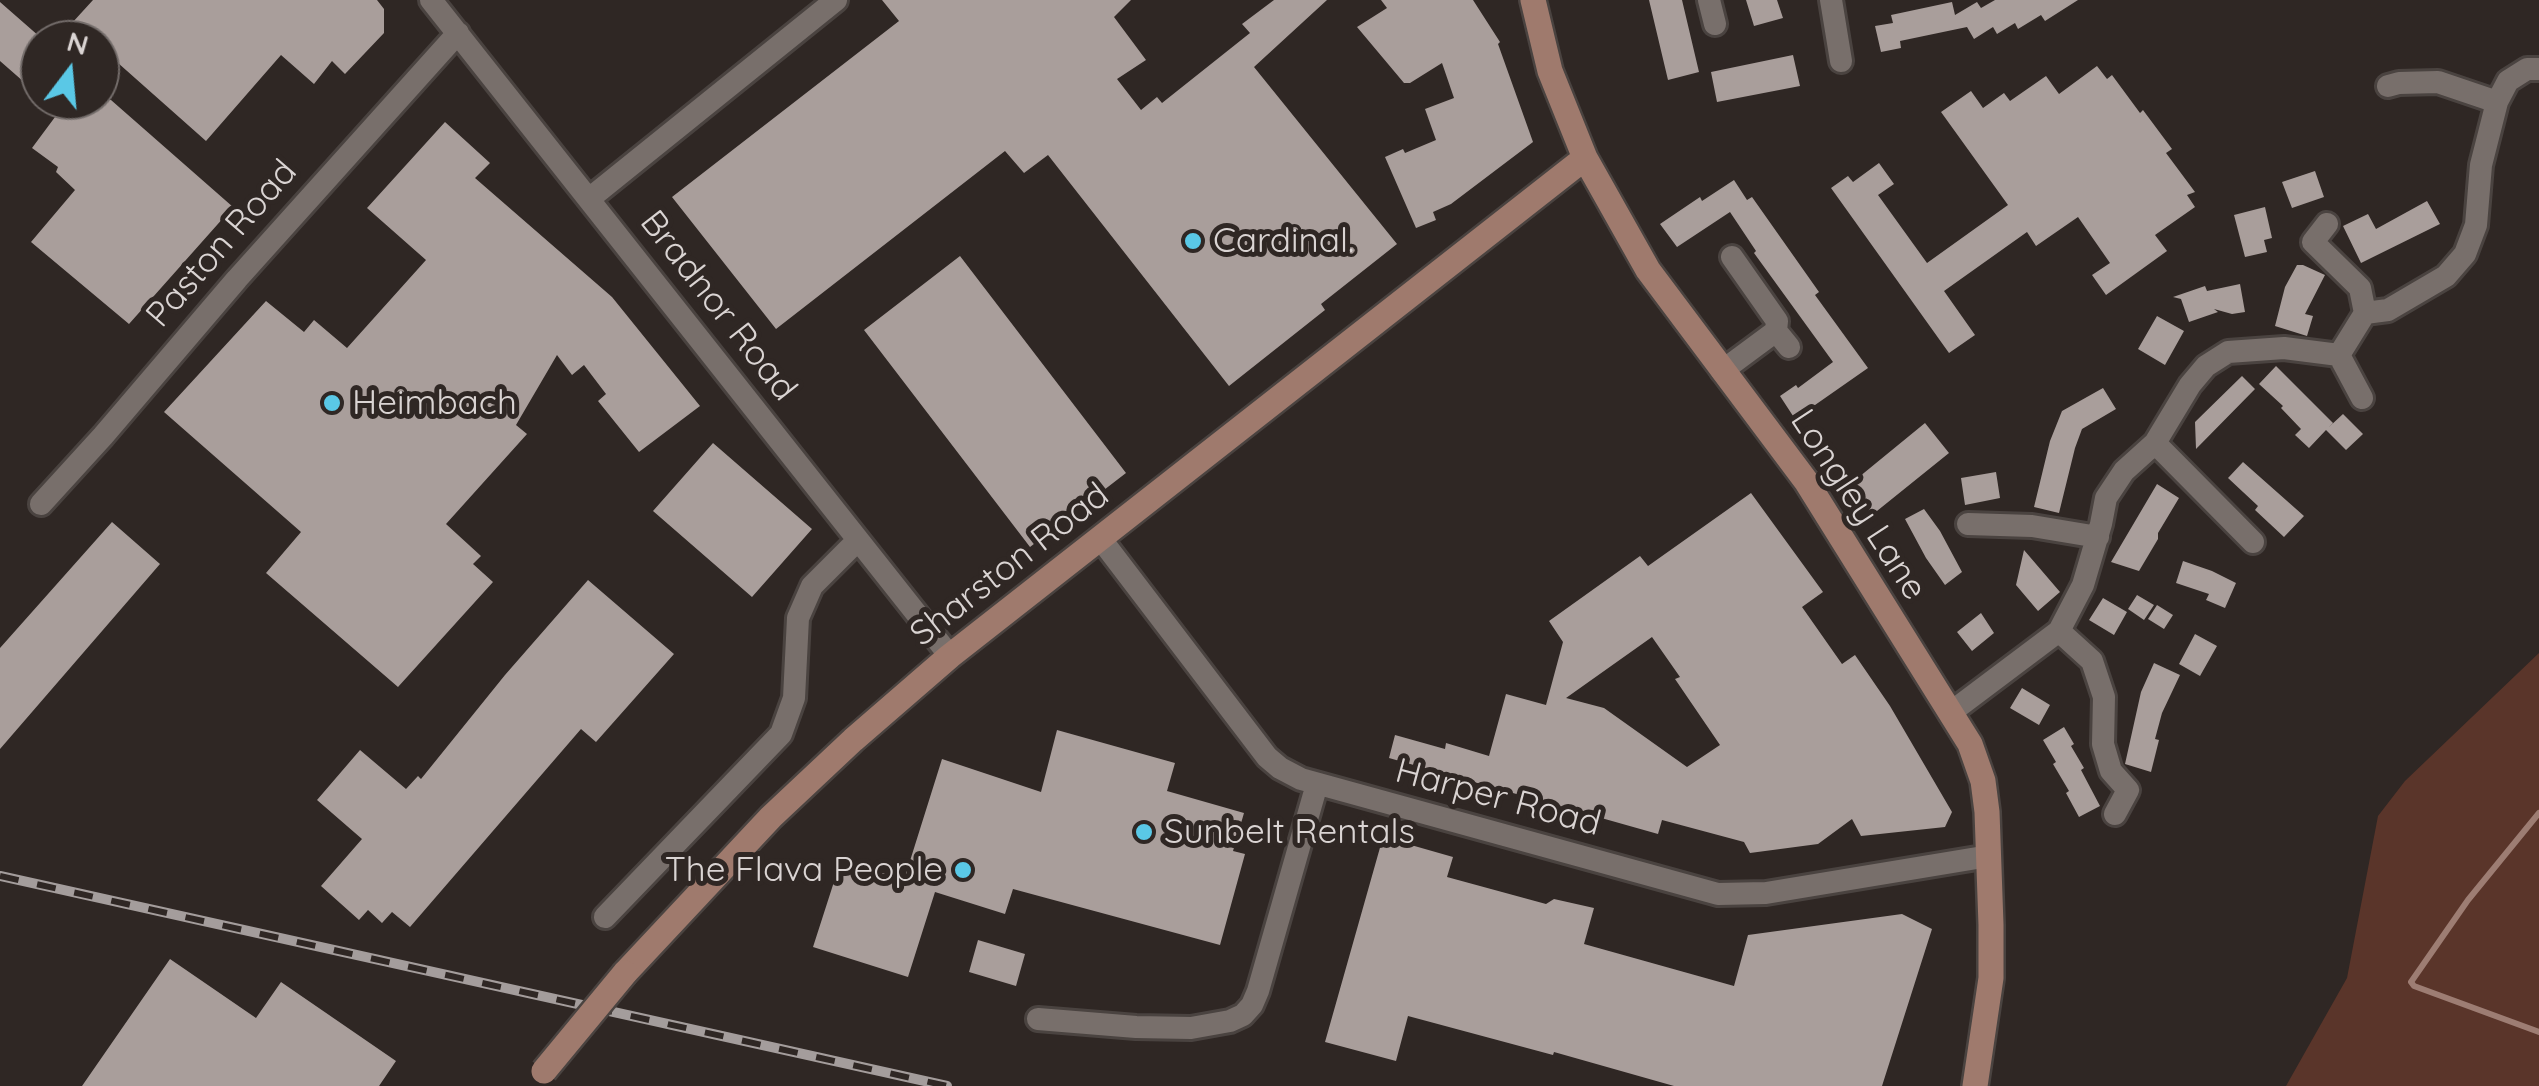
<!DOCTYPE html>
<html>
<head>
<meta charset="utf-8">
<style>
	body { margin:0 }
	#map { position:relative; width:2539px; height:1086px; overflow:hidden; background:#2f2724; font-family:Quicksand,sans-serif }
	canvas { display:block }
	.north { position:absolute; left:20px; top:20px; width:100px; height:100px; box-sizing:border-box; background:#2f2724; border:2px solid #736c6a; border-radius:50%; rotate:16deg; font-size:28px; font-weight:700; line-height:40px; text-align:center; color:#dad4d3 }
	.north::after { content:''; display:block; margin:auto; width:35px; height:45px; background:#5ac8e6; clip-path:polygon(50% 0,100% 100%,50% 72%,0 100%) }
</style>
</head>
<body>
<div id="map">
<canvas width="2539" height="1086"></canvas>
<div class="north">N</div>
</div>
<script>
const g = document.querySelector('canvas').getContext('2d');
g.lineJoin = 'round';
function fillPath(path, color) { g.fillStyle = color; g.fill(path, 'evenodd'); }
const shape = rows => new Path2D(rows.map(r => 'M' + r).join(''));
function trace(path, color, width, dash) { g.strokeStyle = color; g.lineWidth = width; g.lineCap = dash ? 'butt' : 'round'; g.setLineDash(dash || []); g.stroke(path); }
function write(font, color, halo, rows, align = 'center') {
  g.font = font + ' Quicksand,sans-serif'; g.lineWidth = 10; g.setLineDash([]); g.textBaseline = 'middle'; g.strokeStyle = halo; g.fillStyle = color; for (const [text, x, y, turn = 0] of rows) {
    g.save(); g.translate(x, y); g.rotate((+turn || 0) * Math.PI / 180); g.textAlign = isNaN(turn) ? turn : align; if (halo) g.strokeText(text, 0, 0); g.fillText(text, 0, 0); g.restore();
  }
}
fillPath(shape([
	[2539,653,2539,1086,2286,1086,2347,978,2378,816,2405,781]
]), '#5a352a');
trace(shape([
	[2539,813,2468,900,2411,982,2414,986,2539,1032]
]), '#9d7d73', 6);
fillPath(shape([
	[93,0,377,0,384,9,384,33,345,74,332,61,314,84,281,55,206,141,100,47,100,40,92,40,72,23],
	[882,0,1131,0,1114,17,1146,60,1117,79,1141,110,1157,97,1162,103,1250,33,1242,24,1274,0,1327,0,1254,67,1397,244,1321,304,1325,310,1229,386,1048,155,1024,173,1005,151,776,329,672,197,899,21],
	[1381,0,1473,0,1500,42,1498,44,1533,142,1451,204,1433,212,1436,220,1416,228,1385,157,1403,149,1405,153,1436,140,1425,109,1454,98,1442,63,1410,83,1404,83,1357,27,1387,8],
	[1649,0,1682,0,1699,72,1668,80],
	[1746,0,1777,0,1783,18,1754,26],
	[1995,0,2078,0,2045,21,2041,15,2018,29,2015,23,1997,34,1993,27,1974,39,1967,27,1900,41,1901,48,1881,52,1875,26,1893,23,1891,15,1952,2,1955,15,1977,2,1981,8],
	[0,2,40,37,40,96,0,61],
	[1793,55,1800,86,1717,102,1711,72],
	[2097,66,2107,79,2112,75,2140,113,2143,110,2172,149,2166,153,2195,192,2187,195,2195,207,2155,235,2167,251,2106,295,2092,275,2110,263,2078,217,2036,246,2027,232,1944,291,1975,335,1949,353,1831,188,1848,176,1853,182,1879,163,1894,184,1878,195,1927,263,2008,205,1941,112,1971,91,1983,108,2004,93,2010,101,2046,76,2059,94],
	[44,100,111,100,233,207,129,324,31,242,75,190,56,172,58,167,32,148,58,113],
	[445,122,490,163,475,178,612,297,700,406,639,452,598,401,606,394,584,365,572,375,557,355,516,425,527,434,446,524,481,556,473,564,493,582,398,687,266,573,301,532,164,412,266,301,304,332,314,320,347,348,426,260,367,208],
	[2315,171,2324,197,2292,208,2282,182],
	[1734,180,1747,200,1752,197,1819,292,1815,295,1868,368,1795,419,1780,396,1796,385,1798,388,1833,362,1754,253,1756,251,1730,212,1677,247,1660,224,1700,197,1702,201],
	[2427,201,2440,224,2361,263,2343,226,2368,214,2376,229],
	[2265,207,2272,238,2264,240,2267,252,2245,257,2234,215],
	[960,256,1126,473,1030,547,864,330],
	[2297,265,2303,265,2325,275,2305,314,2313,316,2307,336,2275,326,2285,287],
	[2240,284,2245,312,2232,314,2214,309,2218,312,2189,322,2181,299,2173,297,2205,286,2207,291],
	[2157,316,2184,331,2165,365,2138,349],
	[2276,366,2333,423,2329,427,2343,414,2363,434,2346,450,2326,430,2309,448,2295,435,2301,429,2281,408,2283,406,2259,384],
	[2242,376,2255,389,2196,449,2195,422],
	[2103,388,2116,409,2082,429,2075,448,2059,513,2034,507,2050,441,2062,411],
	[1925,423,1949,453,1872,515,1848,486],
	[713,443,812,529,752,597,653,511],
	[2243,462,2304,516,2284,537,2255,510,2258,506,2228,478],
	[1996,472,2000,498,1965,505,1961,478],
	[2157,484,2179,498,2158,533,2158,539,2139,571,2111,562],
	[1751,493,1823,592,1802,607,1842,664,1855,655,1890,706,1952,812,1945,827,1861,836,1852,819,1818,844,1750,853,1744,842,1662,820,1658,834,1389,758,1395,735,1445,749,1446,743,1489,756,1506,694,1546,705,1563,642,1549,621,1640,556,1648,566],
	[1652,637,1680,677,1675,679,1720,745,1687,767,1604,708,1566,698],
	[1924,509,1940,531,1962,572,1945,585,1926,558,1905,519],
	[112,522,160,564,0,749,0,648],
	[2024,550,2060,592,2038,611,2016,585],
	[2183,561,2212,571,2236,583,2225,608,2206,600,2209,594,2176,583],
	[588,580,674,654,596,742,581,729,410,927,392,912,382,923,368,910,359,920,321,886,362,839,317,800,360,750,406,789,418,776,421,779,505,675],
	[2137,595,2154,605,2144,620,2128,609],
	[2103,598,2127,612,2114,635,2089,620],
	[2157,605,2173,615,2164,629,2148,619],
	[1981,613,1994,633,1972,651,1957,632],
	[2195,634,2217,646,2200,676,2179,664],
	[2154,663,2180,675,2162,713,2155,739,2159,740,2151,772,2125,764,2141,692],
	[2022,688,2050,705,2039,725,2010,708],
	[2064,727,2074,744,2071,746,2084,768,2081,770,2100,806,2079,817,2066,793,2069,791,2053,764,2056,762,2043,740],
	[1057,730,1175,763,1167,791,1244,813,1233,851,1245,854,1220,945,1013,889,1005,914,935,892,908,977,813,947,841,860,904,880,942,759,1041,792],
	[1383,837,1453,857,1447,877,1546,904,1554,899,1594,908,1584,944,1734,986,1748,935,1902,914,1932,929,1882,1086,1674,1086,1554,1052,1553,1055,1408,1016,1396,1061,1325,1042],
	[978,940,1025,954,1016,986,969,972],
	[170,959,256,1018,281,982,396,1061,379,1086,82,1086]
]), '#a99e9b');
const minor = shape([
	[431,0,950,656],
	[1709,0,1715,24],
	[1831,0,1841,61],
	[2388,86,2399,83,2438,82,2497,102],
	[589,199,836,0],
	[2327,224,2313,242,2360,288,2365,313],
	[1732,257,1777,321,1776,331],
	[2339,355,2362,398],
	[1722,371,1776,331,1789,347],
	[2155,443,2253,542],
	[41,504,103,436,237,279,458,33],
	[1968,524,2032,526,2098,537],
	[1100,538,1267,757,1280,768,1301,779,1718,894,1766,893,1989,856],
	[2059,631,2092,661,2104,697,2103,744,2111,771,2128,790,2115,814],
	[1950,713,2059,631,2083,585,2101,524,2106,498,2124,471,2155,443,2190,385,2206,366,2228,352,2284,348,2339,355,2365,313,2388,310,2446,276,2465,254,2476,225,2481,165,2497,102,2508,81,2527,69,2539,69],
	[605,917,781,734,794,698,798,618,812,586,858,540],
	[1038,1019,1136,1027,1191,1028,1230,1021,1243,1015,1252,1005,1258,991,1317,784]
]);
const secondary = shape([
	[1533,0,1550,71,1585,158,1648,270,1806,481,1970,744,1983,781,1987,812,1991,925,1991,978,1975,1086],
	[625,973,771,817,853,740,950,656,1585,158]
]);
trace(minor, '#4a4340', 28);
trace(secondary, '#4a4340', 30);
trace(minor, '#786f6b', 22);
trace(secondary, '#9f7a6d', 25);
const rail = shape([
	[0,876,947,1086]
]);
trace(rail, '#a49d9c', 10);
trace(rail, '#2f2724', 6, [19]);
const secondaryBridge = shape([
	[544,1071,625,973]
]);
trace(secondaryBridge, '#4a4340', 30, []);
trace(secondaryBridge, '#9f7a6d', 25);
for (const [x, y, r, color] of [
	[1193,241,10,"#5ac8e6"],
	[332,403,10,"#5ac8e6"],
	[1144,832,10,"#5ac8e6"],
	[963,870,10,"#5ac8e6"]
]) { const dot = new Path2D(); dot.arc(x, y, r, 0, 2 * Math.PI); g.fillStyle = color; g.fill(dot); trace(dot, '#2f2724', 4); }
write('35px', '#dad4d3', '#2f2724', [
	["Cardinal.",1213,241],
	["Heimbach",352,403],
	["Sunbelt Rentals",1164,832],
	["The Flava People",943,870,"right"]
], 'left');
write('35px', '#dad4d3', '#2f2724', [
	["Paston Road",222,244,-49],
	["Bradnor Road",718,306,52],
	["Longley Lane",1858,505,57],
	["Sharston Road",1010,565,-38],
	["Harper Road",1498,798,15]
]);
</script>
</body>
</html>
